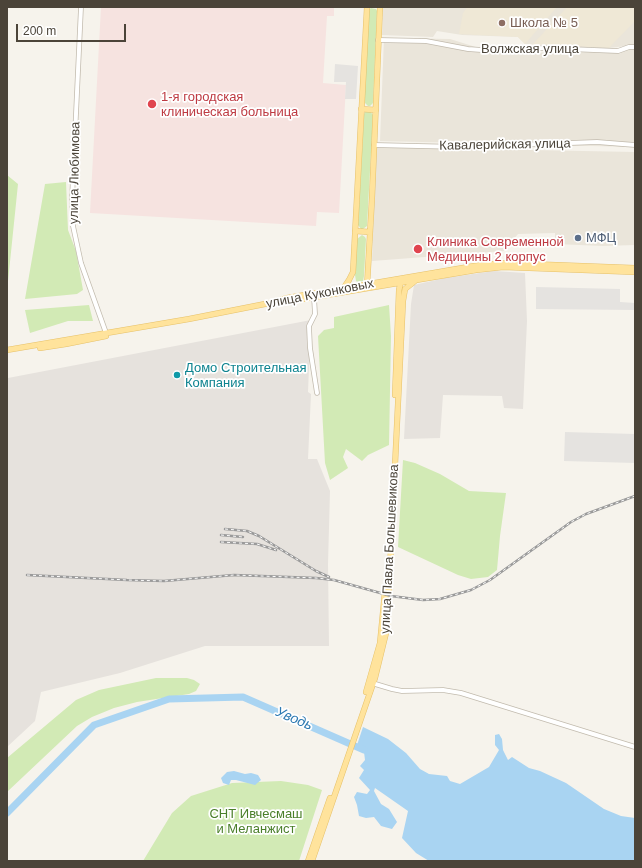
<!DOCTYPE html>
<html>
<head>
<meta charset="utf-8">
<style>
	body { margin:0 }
	#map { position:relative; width:642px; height:868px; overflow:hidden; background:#f6f3ec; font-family:Helvetica,sans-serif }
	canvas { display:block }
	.frame { position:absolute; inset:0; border:8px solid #4b4439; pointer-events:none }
	.scale { position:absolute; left:16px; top:24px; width:110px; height:18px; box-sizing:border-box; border:2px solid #4b4439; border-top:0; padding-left:5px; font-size:12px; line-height:14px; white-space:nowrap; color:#4b4439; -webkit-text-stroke:3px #fff; paint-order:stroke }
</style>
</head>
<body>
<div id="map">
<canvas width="642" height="868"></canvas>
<div class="frame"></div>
<div class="scale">200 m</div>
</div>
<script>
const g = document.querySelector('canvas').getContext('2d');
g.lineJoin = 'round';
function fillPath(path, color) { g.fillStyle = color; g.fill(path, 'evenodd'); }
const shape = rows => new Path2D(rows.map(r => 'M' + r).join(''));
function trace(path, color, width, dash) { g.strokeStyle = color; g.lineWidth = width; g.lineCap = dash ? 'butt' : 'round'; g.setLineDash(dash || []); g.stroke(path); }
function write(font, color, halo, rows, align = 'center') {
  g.font = font + ' Helvetica,sans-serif'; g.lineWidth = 3.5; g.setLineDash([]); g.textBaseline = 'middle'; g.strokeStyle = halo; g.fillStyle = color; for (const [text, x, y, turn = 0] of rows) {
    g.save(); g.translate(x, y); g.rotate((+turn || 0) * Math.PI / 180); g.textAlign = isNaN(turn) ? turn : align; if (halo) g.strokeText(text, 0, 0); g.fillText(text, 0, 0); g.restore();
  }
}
fillPath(shape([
	[383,7,635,7,635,45,609,48,525,44,518,37,462,35,437,31,433,37,382,35],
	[384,38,450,39,495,53,619,52,630,49,635,49,635,147,380,141],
	[376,147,635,152,635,245,603,246,555,244,555,233,518,234,504,251,372,261]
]), '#eae5da');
fillPath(shape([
	[494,271,525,273,527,321,523,409,504,408,502,396,443,395,440,438,404,439,411,304,414,285,445,278],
	[311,320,308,392,311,394,308,459,317,459,330,491,328,564,329,646,205,646,120,673,41,692,35,721,7,747,8,378]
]), '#e6e2dd');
fillPath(shape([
	[467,7,557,7,525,44,518,37,459,34,463,13],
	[567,7,635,7,635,21,609,48,533,44]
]), '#efe8d6');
fillPath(shape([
	[101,7,334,7,334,16,327,16,323,83,346,85,339,213,317,212,316,226,90,213]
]), '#f6e3e0');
fillPath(shape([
	[371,8,376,9,377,11,373,103,370,106,368,106,364,102,368,10],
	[370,111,373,115,367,226,363,229,361,229,358,225,364,114,365,112],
	[7,175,18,184,7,291],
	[66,182,68,230,76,251,83,290,77,294,25,299,45,184],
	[362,235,365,237,366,239,364,276,363,281,358,282,356,281,355,275,357,239],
	[89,305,93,321,68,321,30,333,25,310],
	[389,305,391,336,389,445,368,455,362,461,346,449,343,457,348,468,330,480,325,463,318,336,324,330,334,328,334,317],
	[403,460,415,463,440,474,469,491,506,493,500,536,497,570,488,577,471,579,458,575,398,547],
	[156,678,187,678,194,680,200,684,196,691,189,694,137,702,114,708,92,717,77,726,7,792,7,758,76,700,99,690],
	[281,781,308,785,322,790,299,861,143,861,172,813,191,796,232,783]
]), '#d2eab5');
fillPath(shape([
	[335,64,358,66,356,99,345,99,346,82,334,82],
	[536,287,620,289,620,302,635,303,635,310,536,309],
	[565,432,635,434,635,463,564,461]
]), '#e5e3e0');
fillPath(shape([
	[363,727,388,739,406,753,420,769,429,774,447,776,450,781,460,784,489,767,499,750,495,745,495,735,499,734,502,739,503,750,508,760,512,757,529,768,540,771,566,783,604,809,621,816,635,818,635,861,429,861,416,853,402,838,408,811,375,788,374,791,381,804,389,809,397,822,392,829,381,826,374,817,366,818,359,816,357,805,354,797,357,792,367,794,370,790,359,778,364,770,360,766,365,760,364,752,356,748],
	[234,771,245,774,251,773,258,775,261,780,255,785,236,780,231,780,229,785,223,783,221,778,227,772]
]), '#a9d4f2');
trace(shape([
	[7,813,94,725,169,699,243,697,364,750]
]), '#a9d4f2', 7);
const minor = shape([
	[81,7,72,199,73,226,81,263,106,333],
	[378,40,426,41,468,49,495,51,545,48,618,51,629,47,635,47],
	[374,145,461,147,597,142,635,145],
	[314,297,315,314,309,326,310,348,317,393],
	[372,683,392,689,402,691,443,690,461,693,635,747]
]);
const major = shape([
	[361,109,376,110],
	[355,231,370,232],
	[367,287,372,198,380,7],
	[343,289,349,280,353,272,367,7],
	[297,300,476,270,503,267,635,272],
	[40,348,66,344,106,336],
	[7,350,189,319,270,303,287,298,474,266,503,263,635,268],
	[395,395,399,290,401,281],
	[366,692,380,643,385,591],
	[308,861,330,798],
	[312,861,375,678,387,629,403,301,405,289,415,281]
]);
trace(minor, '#c2bbae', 5.5);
trace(major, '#e6c16a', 6);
trace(minor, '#fff', 4);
trace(major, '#ffe39c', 5);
const rail = shape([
	[225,529,247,531,259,536,316,571,329,577],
	[221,535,243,537],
	[221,542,257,544,276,550],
	[27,575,127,580,164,581,234,575,316,578,334,580,391,596,423,600,440,599,471,590,490,580,571,522,586,514,635,496]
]);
trace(rail, '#9a9a9a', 2.5);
trace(rail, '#fff', 1, [3]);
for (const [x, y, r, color] of [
	[502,23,4,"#8d6e63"],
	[152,104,5,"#e0444e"],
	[578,238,4,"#5c6f8a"],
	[418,249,5,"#e0444e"],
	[177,375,4,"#0f9aa8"]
]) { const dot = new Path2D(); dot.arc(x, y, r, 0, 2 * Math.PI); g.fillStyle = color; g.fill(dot); trace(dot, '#fff', 1.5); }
write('13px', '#785e54', '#fff', [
	["Школа № 5",510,23]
], 'left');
write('13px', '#4b4439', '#fff', [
	["Волжская улица",530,49],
	["Кавалерийская улица",505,145,-1],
	["улица Любимова",75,173,-89],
	["улица Куконковых",320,294,-11],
	["улица Павла Большевикова",390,549,-87]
]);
write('13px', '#be3a42', '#fff', [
	["1-я городская",161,97],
	["клиническая больница",161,112],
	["Клиника Современной",427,242],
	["Медицины 2 корпус",427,257]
], 'left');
write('13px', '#4e5e75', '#fff', [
	["МФЦ",586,238]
], 'left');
write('13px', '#0d838f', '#fff', [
	["Домо Строительная",185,368],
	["Компания",185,383]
], 'left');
write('13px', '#4a7f2a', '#fff', [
	["СНТ Ивчесмаш",256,814],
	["и Меланжист",256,829]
]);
write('italic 14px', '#2e7ab2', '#fff', [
	["Уводь",294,719,23]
]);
</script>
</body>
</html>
